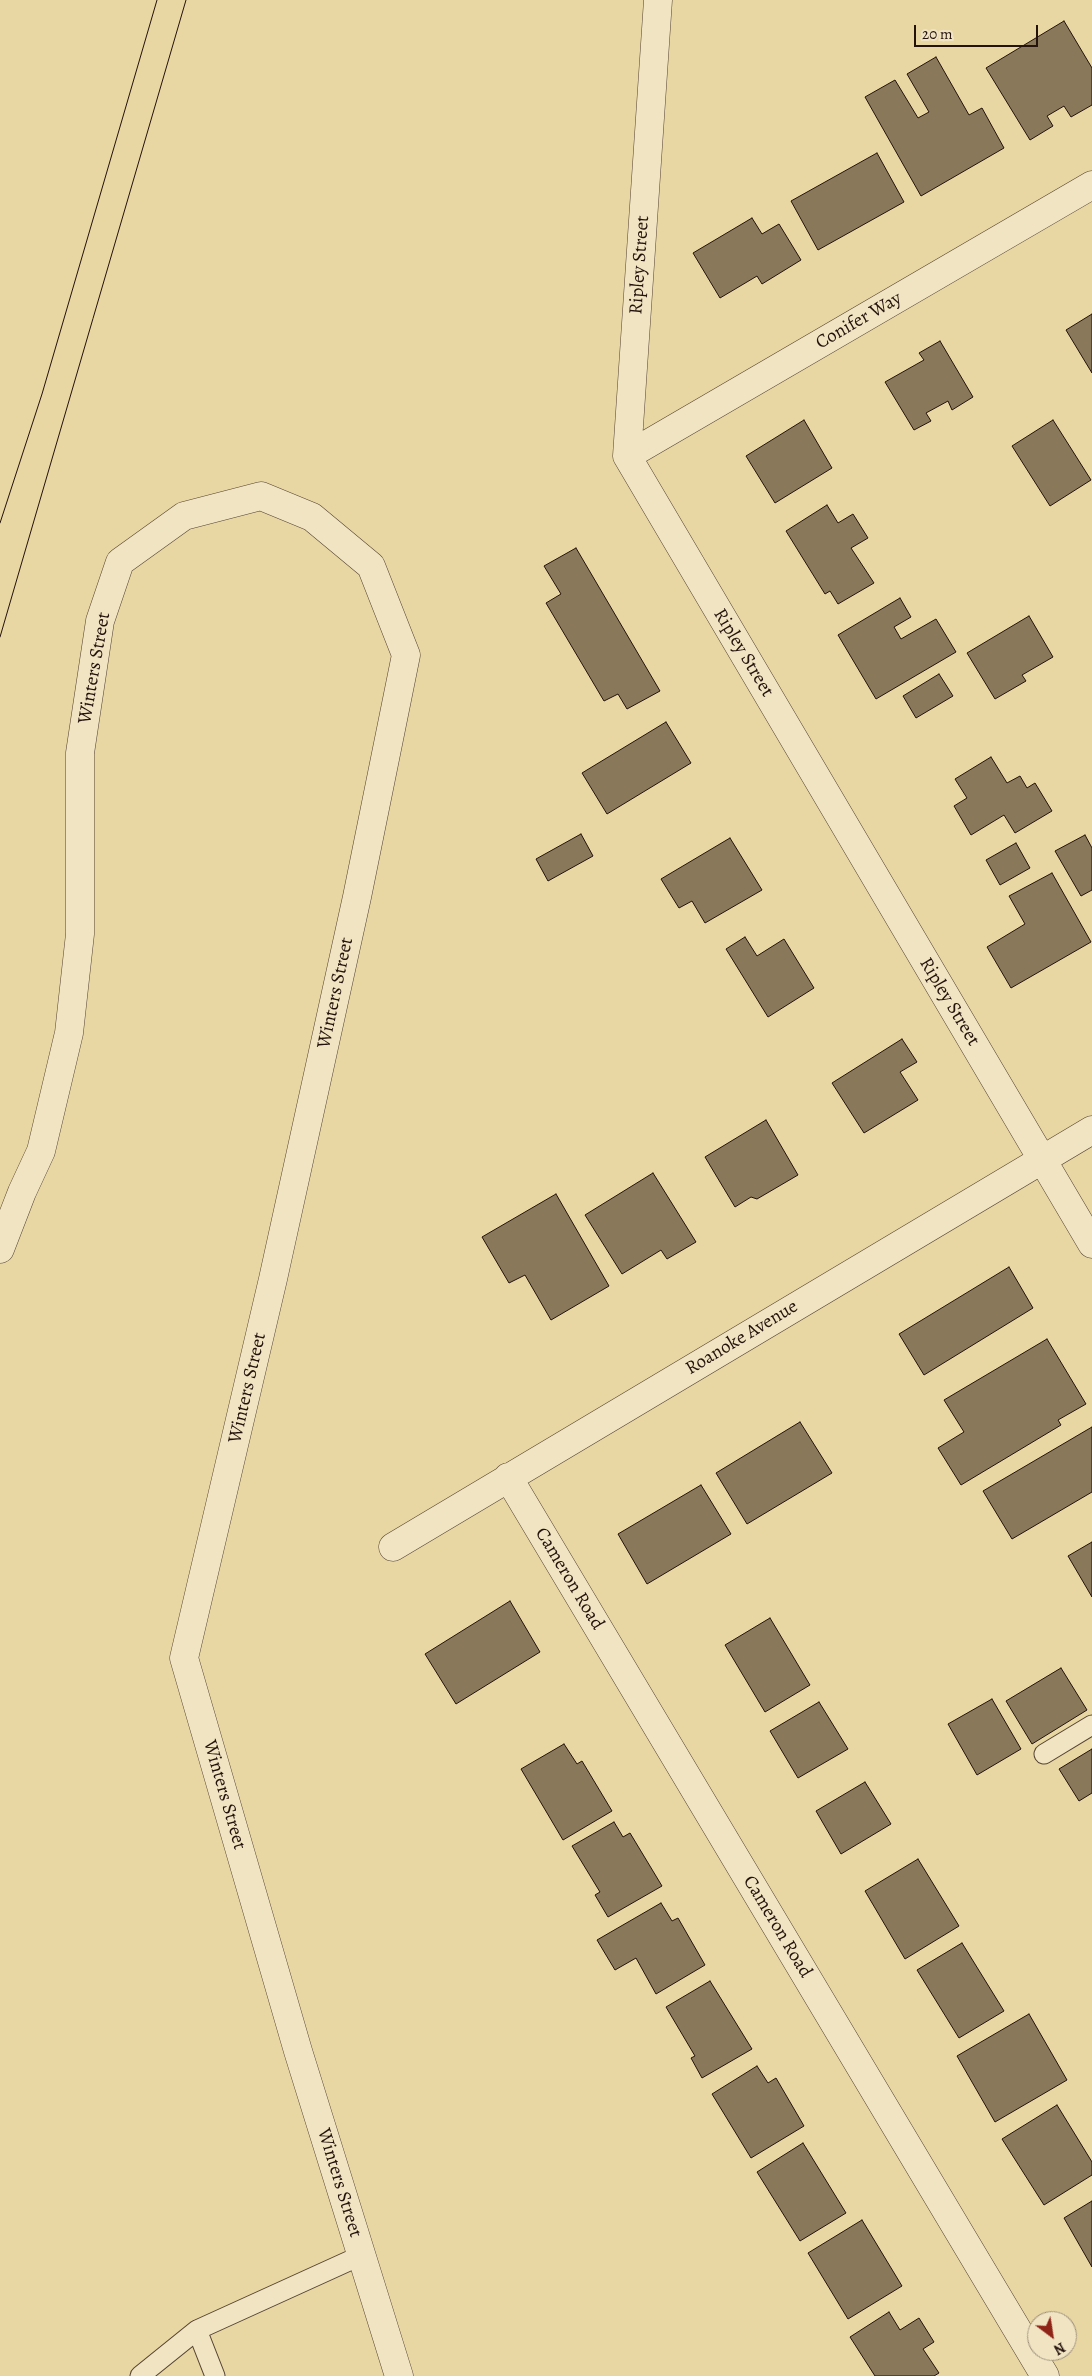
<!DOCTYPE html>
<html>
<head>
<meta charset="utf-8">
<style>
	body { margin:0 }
	#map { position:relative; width:1092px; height:2376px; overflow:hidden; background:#e8d6a3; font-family:Alegreya,serif }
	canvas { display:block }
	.north { position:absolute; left:1027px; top:2311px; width:50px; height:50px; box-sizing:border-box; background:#f0e4c3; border:1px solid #9e907a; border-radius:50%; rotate:149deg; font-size:14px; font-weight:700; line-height:20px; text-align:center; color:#24120c }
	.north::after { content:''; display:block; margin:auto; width:18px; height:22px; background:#8f2418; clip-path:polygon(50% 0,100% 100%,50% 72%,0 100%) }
	.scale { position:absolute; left:914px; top:25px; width:124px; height:22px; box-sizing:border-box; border:2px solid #24120c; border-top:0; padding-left:6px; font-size:15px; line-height:18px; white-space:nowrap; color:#24120c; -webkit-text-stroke:4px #f0e4c3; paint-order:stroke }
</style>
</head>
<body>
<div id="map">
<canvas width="1092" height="2376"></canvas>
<div class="north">N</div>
<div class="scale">20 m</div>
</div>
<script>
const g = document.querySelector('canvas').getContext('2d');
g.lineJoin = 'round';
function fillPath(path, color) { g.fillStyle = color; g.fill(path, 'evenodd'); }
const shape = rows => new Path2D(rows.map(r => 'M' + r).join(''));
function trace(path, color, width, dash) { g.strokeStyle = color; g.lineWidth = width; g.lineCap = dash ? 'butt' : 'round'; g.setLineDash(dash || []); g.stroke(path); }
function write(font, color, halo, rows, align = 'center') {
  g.font = font + ' Alegreya,serif'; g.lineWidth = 4; g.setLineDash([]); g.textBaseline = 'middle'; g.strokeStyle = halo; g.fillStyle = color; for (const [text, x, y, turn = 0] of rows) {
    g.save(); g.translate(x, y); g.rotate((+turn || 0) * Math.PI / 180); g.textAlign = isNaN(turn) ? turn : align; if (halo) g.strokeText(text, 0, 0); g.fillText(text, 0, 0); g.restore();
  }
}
const building = shape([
	[1064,21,1092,68,1092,105,1071,117,1064,106,1047,116,1053,126,1030,140,986,68,1064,21],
	[936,57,969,115,982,108,1004,148,921,196,865,97,895,80,918,118,929,112,907,74,936,57],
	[877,153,904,202,818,250,791,201,877,153],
	[752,218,762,234,779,224,801,260,762,284,757,276,720,298,693,253,752,218],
	[1092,314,1092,373,1066,330,1092,314],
	[940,341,973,397,952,410,948,401,926,413,931,421,914,430,885,382,924,360,919,353,940,341],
	[804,420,832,468,775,503,746,456,804,420],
	[1053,420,1091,480,1050,506,1012,446,1053,420],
	[827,505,838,523,853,514,868,538,851,548,874,583,838,604,830,591,825,594,786,531,827,505],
	[576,548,660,691,627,709,618,694,604,701,546,603,561,594,544,566,576,548],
	[900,598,911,617,894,627,901,639,936,619,956,652,876,699,838,635,900,598],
	[1029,616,1053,657,1022,675,1026,681,995,699,967,653,1029,616],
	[939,674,953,696,916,718,903,696,939,674],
	[666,722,691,763,607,814,582,773,666,722],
	[991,757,1007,783,1020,776,1027,788,1035,783,1052,811,1015,833,1004,815,971,835,954,806,967,798,955,779,991,757],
	[581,834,593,856,548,881,536,859,581,834],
	[1085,835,1092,848,1092,890,1081,896,1055,851,1085,835],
	[730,838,762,890,705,923,692,901,679,908,661,879,730,838],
	[1016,843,1030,868,1000,885,986,860,1016,843],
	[1052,873,1091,942,1011,988,987,947,1025,924,1009,896,1052,873],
	[745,937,757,956,784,939,814,988,768,1017,726,949,745,937],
	[902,1039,917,1062,900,1072,918,1100,864,1133,832,1083,902,1039],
	[766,1120,798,1175,757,1199,751,1197,735,1207,705,1157,766,1120],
	[653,1173,696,1242,667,1259,661,1250,622,1274,585,1215,653,1173],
	[556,1194,609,1286,551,1320,525,1275,509,1283,482,1237,556,1194],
	[1009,1267,1033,1308,924,1375,899,1334,1009,1267],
	[1047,1339,1086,1404,1058,1420,1061,1425,961,1485,938,1448,964,1432,944,1400,1047,1339],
	[800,1422,832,1473,747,1524,716,1473,800,1422],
	[1092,1427,1092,1492,1012,1539,983,1491,1092,1427],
	[701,1485,731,1534,647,1584,618,1534,701,1485],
	[1092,1542,1092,1597,1068,1556,1092,1542],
	[510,1601,540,1652,456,1704,425,1654,510,1601],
	[770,1618,810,1685,765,1712,725,1645,770,1618],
	[1061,1668,1087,1710,1032,1744,1006,1701,1061,1668],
	[992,1699,1021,1749,977,1775,948,1724,992,1699],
	[819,1702,848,1749,798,1778,770,1731,819,1702],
	[564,1744,577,1764,582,1761,612,1811,563,1840,521,1769,564,1744],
	[1092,1749,1092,1793,1079,1801,1059,1769,1092,1749],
	[865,1782,891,1824,841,1854,816,1811,865,1782],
	[614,1822,623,1837,630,1833,662,1886,608,1917,595,1895,600,1892,572,1846,614,1822],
	[918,1859,959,1926,905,1959,865,1891,918,1859],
	[661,1903,672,1921,678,1918,705,1965,656,1994,636,1958,615,1970,597,1940,661,1903],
	[962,1943,1004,2011,959,2038,917,1970,962,1943],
	[710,1981,752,2049,702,2078,691,2058,695,2056,666,2007,710,1981],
	[1029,2014,1067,2080,995,2122,957,2056,1029,2014],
	[757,2066,768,2083,776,2078,804,2126,751,2158,712,2094,757,2066],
	[1057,2105,1092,2162,1092,2175,1044,2205,1002,2139,1057,2105],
	[803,2143,846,2213,800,2241,757,2172,803,2143],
	[1092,2201,1092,2267,1064,2218,1092,2201],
	[862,2220,902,2286,848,2319,808,2253,862,2220],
	[889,2312,900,2330,919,2318,934,2342,923,2349,939,2373,934,2376,875,2376,850,2337,889,2312]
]);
fillPath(building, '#8a785b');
trace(building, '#24120c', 1);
const lane = shape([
	[1044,1754,1092,1725],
	[140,2376,197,2330],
	[215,2376,197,2330,362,2255]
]);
const street = shape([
	[658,0,627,456,1092,1244],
	[627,456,1092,185],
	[0,1249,22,1192,41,1151,69,1033,80,934,80,753,100,621,120,562,184,516,261,496,312,517,371,566,406,655,357,897,273,1279,184,1658,298,2051,399,2376],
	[508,1477,1045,2376],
	[393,1547,1092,1130]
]);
trace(lane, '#554332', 21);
trace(street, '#554332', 29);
trace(lane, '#f0e4c3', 19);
trace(street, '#f0e4c3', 28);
trace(shape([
	[0,523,42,394,157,0],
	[0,637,186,0]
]), '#24120c', 1);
write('19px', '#24120c', '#f0e4c3', [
	["Ripley Street",640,265,-86],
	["Conifer Way",859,321,-30],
	["Ripley Street",743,653,59],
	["Winters Street",95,668,-80],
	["Winters Street",336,993,-78],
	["Ripley Street",949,1002,59],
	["Roanoke Avenue",742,1338,-31],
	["Winters Street",248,1388,-77],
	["Cameron Road",569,1579,59],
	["Winters Street",224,1795,74],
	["Cameron Road",777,1927,59],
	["Winters Street",339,2183,73]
]);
</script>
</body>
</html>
